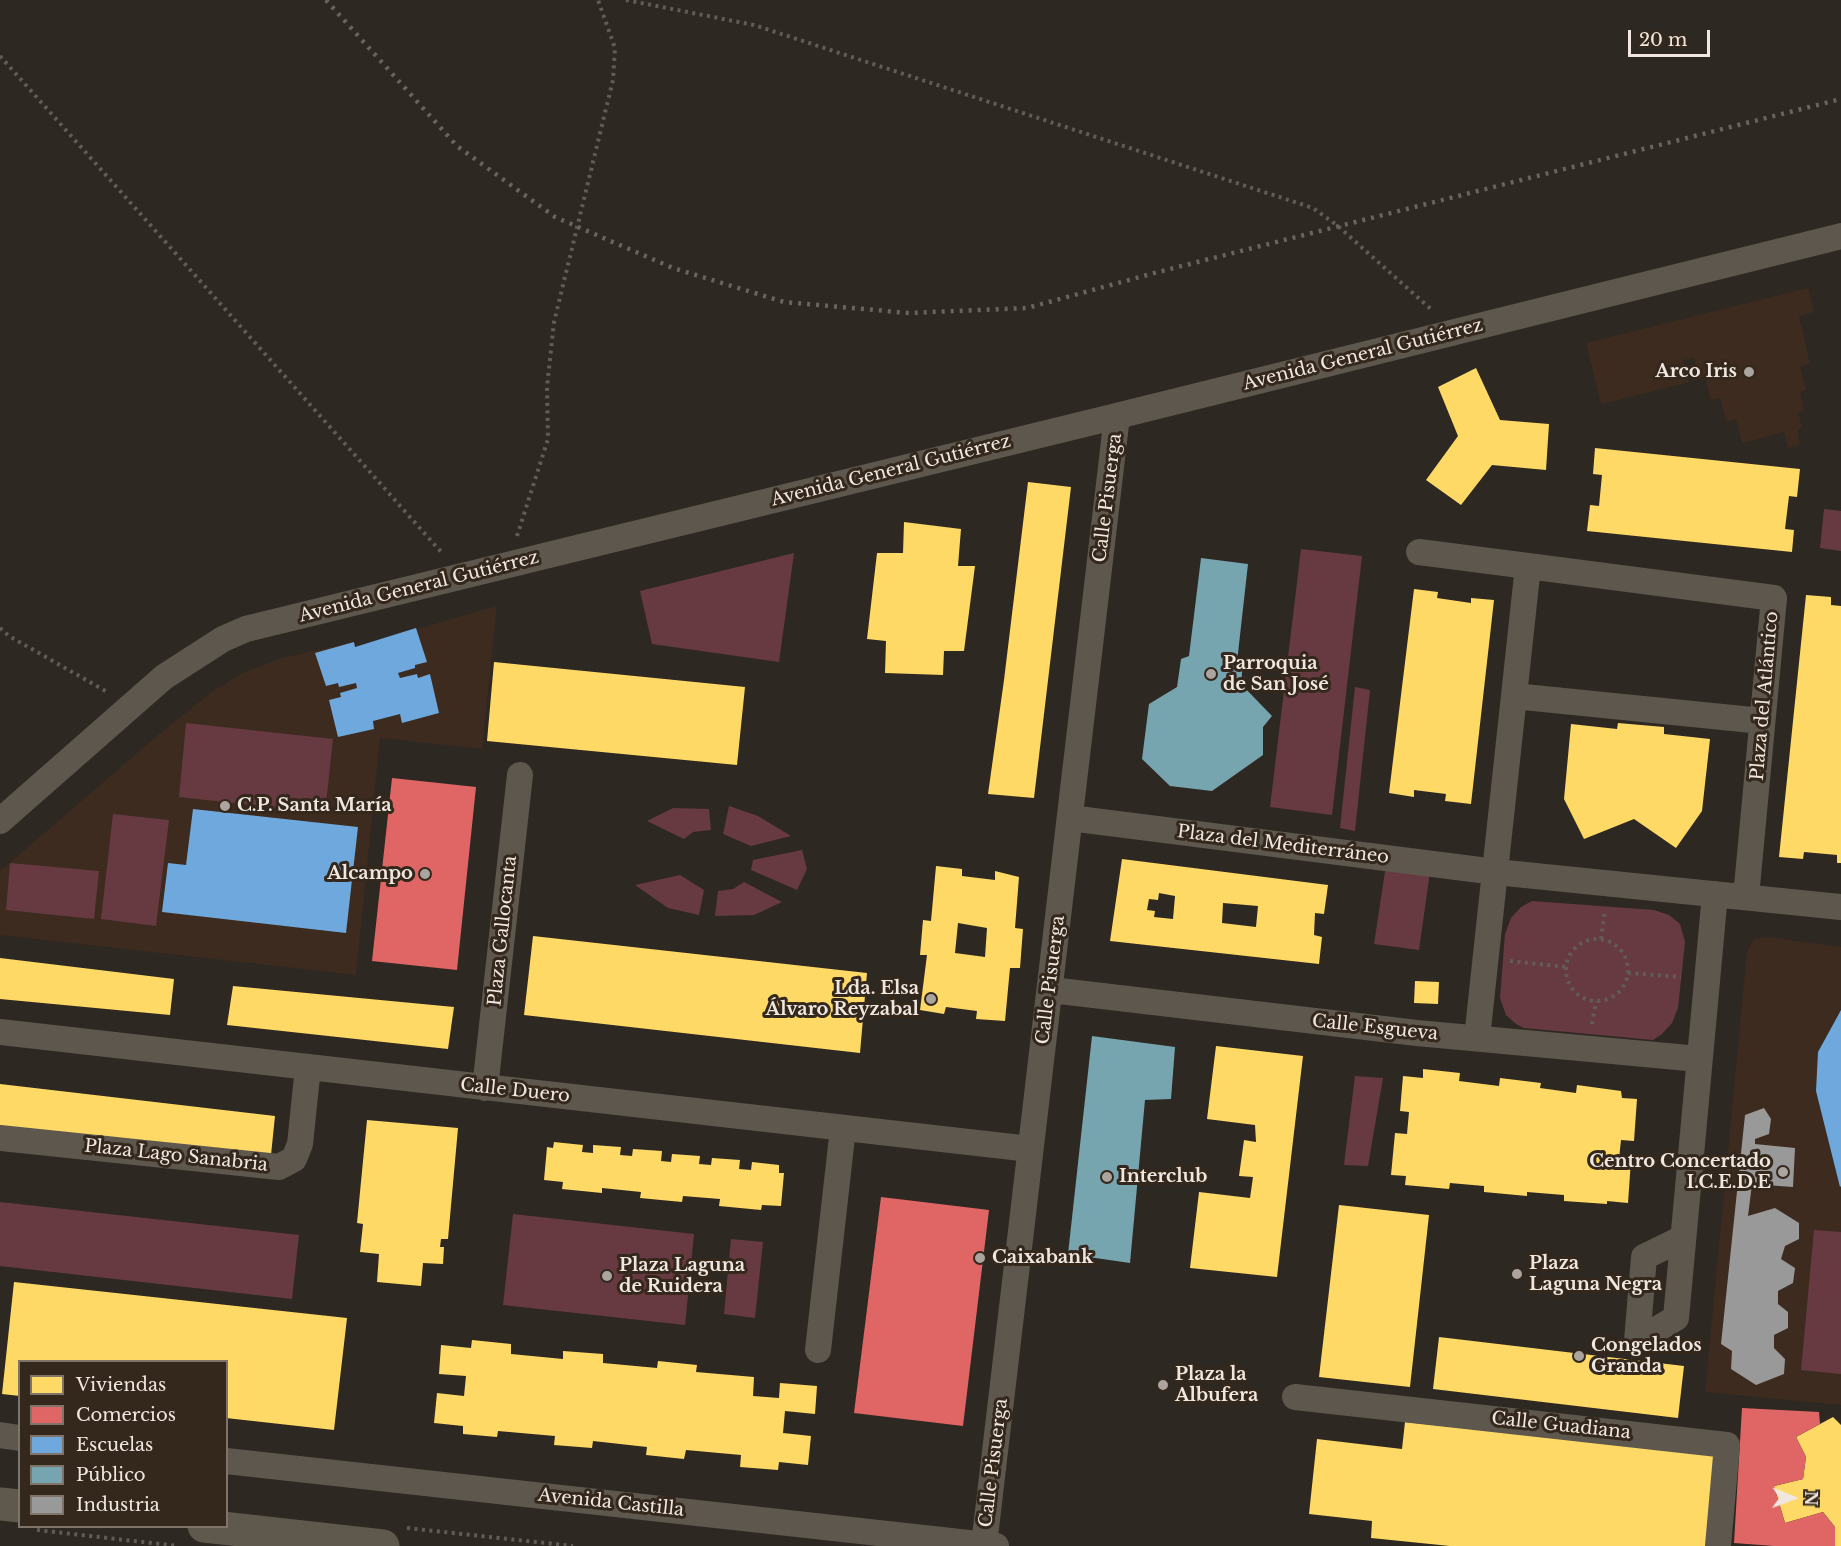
<!DOCTYPE html>
<html>
<head>
<meta charset="utf-8">
<style>
	body { margin:0 }
	#map { position:relative; width:1841px; height:1546px; overflow:hidden; background:#2e2822; font-family:"Libre Baskerville",serif }
	canvas { display:block }
	.legend { position:absolute; left:18px; top:1360px; width:210px; height:168px; box-sizing:border-box; background:#34271c; border:2px solid #7f746a; margin:0; padding:8px 10px; list-style:none; font-size:18px; color:#f0e7e0 }
	.legend li { display:flex; align-items:center; gap:12px; height:30px }
	.legend b { width:30px; border:2px solid #7f746a }
	.north { position:absolute; left:1763px; top:1468px; width:60px; height:60px; -webkit-text-stroke:4px #34271c; paint-order:stroke; rotate:91deg; font-size:16px; font-weight:700; line-height:24px; text-align:center; color:#f0e7e0 }
	.north::after { content:''; display:block; margin:auto; width:21px; height:27px; background:#f0e7e0; clip-path:polygon(50% 0,100% 100%,50% 72%,0 100%) }
	.scale { position:absolute; left:1628px; top:30px; width:82px; height:27px; box-sizing:border-box; border:3px solid #f0e7e0; border-top:0; padding-left:8px; font-size:18px; line-height:21px; white-space:nowrap; color:#f0e7e0; -webkit-text-stroke:4px #34271c; paint-order:stroke }
</style>
</head>
<body>
<div id="map">
<canvas width="1841" height="1546"></canvas>
<ul class="legend">
<li><b style="height:16px;background:#ffd966"></b>Viviendas</li>
<li><b style="height:16px;background:#e06666"></b>Comercios</li>
<li><b style="height:16px;background:#6fa8dc"></b>Escuelas</li>
<li><b style="height:16px;background:#76a5af"></b>Público</li>
<li><b style="height:16px;background:#999"></b>Industria</li>
</ul>
<div class="north">N</div>
<div class="scale">20 m</div>
</div>
<script>
const g = document.querySelector('canvas').getContext('2d');
g.lineJoin = 'round';
function fillPath(path, color) { g.fillStyle = color; g.fill(path, 'evenodd'); }
const shape = rows => new Path2D(rows.map(r => 'M' + r).join(''));
function trace(path, color, width, dash) { g.strokeStyle = color; g.lineWidth = width; g.lineCap = dash ? 'butt' : 'round'; g.setLineDash(dash || []); g.stroke(path); }
function write(font, color, halo, rows, align = 'center') {
  g.font = font + ' "Libre Baskerville",serif'; g.lineWidth = 6; g.setLineDash([]); g.textBaseline = 'middle'; g.strokeStyle = halo; g.fillStyle = color; for (const [text, x, y, turn = 0] of rows) {
    g.save(); g.translate(x, y); g.rotate((+turn || 0) * Math.PI / 180); g.textAlign = isNaN(turn) ? turn : align; if (halo) g.strokeText(text, 0, 0); g.fillText(text, 0, 0); g.restore();
  }
}
fillPath(shape([
	[1808,288,1814,312,1799,316,1810,364,1800,367,1806,390,1800,392,1804,411,1798,412,1802,428,1797,430,1800,445,1788,448,1784,432,1742,443,1736,419,1726,421,1720,398,1711,400,1705,377,1699,378,1694,358,1683,360,1689,382,1601,404,1586,343],
	[497,606,482,749,380,738,356,975,0,935,0,871,158,735,213,691,241,674,278,659,354,642,355,647],
	[1769,937,1841,947,1841,1405,1705,1392,1747,951,1754,939]
]), '#3c2b1e');
fillPath(shape([
	[1824,509,1841,511,1841,551,1820,548],
	[1301,549,1362,556,1332,815,1270,807],
	[794,553,779,662,652,644,640,591],
	[1355,687,1370,690,1355,831,1340,828],
	[186,723,333,739,325,813,179,797],
	[729,806,758,816,791,836,751,846,723,834],
	[673,808,709,809,711,830,693,832,684,839,647,821],
	[113,814,169,820,156,926,101,919],
	[802,850,807,869,797,890,751,870,753,860],
	[10,863,99,871,94,919,6,910],
	[1386,865,1430,872,1419,950,1374,944],
	[680,875,704,890,699,915,668,908,635,885],
	[744,882,782,902,754,915,715,916,718,891,733,889],
	[1532,901,1654,910,1669,915,1680,924,1685,942,1678,1008,1672,1023,1662,1034,1653,1040,1524,1028,1516,1024,1506,1015,1500,998,1505,934,1511,918,1521,907],
	[1355,1076,1383,1078,1368,1166,1344,1165],
	[0,1202,299,1235,292,1299,0,1266],
	[513,1214,694,1234,685,1325,503,1305],
	[1814,1230,1841,1232,1841,1374,1801,1370],
	[731,1239,763,1242,755,1318,724,1314]
]), '#673a41');
fillPath(shape([
	[1476,368,1500,420,1549,424,1546,470,1492,465,1461,505,1426,480,1458,436,1438,387],
	[1595,448,1800,469,1797,497,1789,496,1785,529,1794,530,1792,552,1587,531,1590,505,1599,506,1602,475,1593,474],
	[1028,482,1071,487,1034,798,988,794,1004,680],
	[904,522,961,529,958,566,975,566,964,651,944,651,943,675,885,673,886,641,867,639,877,553,903,553],
	[1414,589,1438,592,1437,598,1471,603,1471,598,1494,600,1471,804,1445,801,1446,794,1414,790,1414,797,1389,793],
	[1806,595,1831,597,1831,605,1841,606,1841,863,1837,863,1837,855,1804,852,1803,859,1779,857],
	[494,662,745,687,737,765,487,741],
	[1618,723,1664,727,1664,734,1710,739,1702,811,1676,848,1634,819,1584,839,1564,799,1571,724,1617,729],
	[1122,859,1328,885,1324,914,1315,913,1314,935,1322,937,1319,964,1110,941],
	[1159,893,1175,896,1173,919,1154,917,1155,911,1147,910,1149,899,1158,900],
	[1223,903,1258,906,1256,927,1222,923],
	[936,866,962,869,962,876,995,880,995,871,1019,877,1015,928,1023,929,1020,968,1010,968,1005,1021,976,1019,977,1011,946,1007,944,1014,920,1010,927,955,920,955,923,920,931,921],
	[958,923,987,928,985,957,955,953],
	[533,936,867,973,860,1053,524,1015],
	[0,958,174,979,170,1015,0,999],
	[1415,981,1439,982,1438,1004,1414,1003],
	[233,986,454,1007,448,1049,227,1025],
	[1216,1046,1303,1056,1277,1277,1190,1268,1199,1192,1250,1198,1253,1177,1239,1176,1244,1140,1256,1142,1255,1125,1207,1119],
	[1423,1069,1460,1073,1459,1081,1499,1086,1500,1078,1541,1083,1540,1088,1576,1093,1577,1085,1621,1091,1622,1098,1637,1099,1634,1141,1621,1140,1619,1159,1631,1160,1628,1203,1607,1201,1607,1204,1564,1201,1564,1195,1527,1192,1527,1196,1484,1192,1484,1186,1450,1183,1449,1189,1405,1185,1406,1176,1391,1175,1395,1133,1407,1134,1409,1112,1400,1111,1403,1076,1423,1078],
	[0,1084,275,1116,271,1155,0,1130],
	[367,1120,458,1128,448,1239,441,1239,440,1247,444,1247,443,1264,423,1263,421,1286,377,1282,379,1254,360,1252,363,1224,357,1223],
	[554,1142,583,1145,582,1152,593,1153,593,1145,621,1147,620,1155,632,1156,633,1149,662,1151,661,1161,671,1162,672,1154,700,1156,699,1164,711,1165,712,1158,740,1160,739,1169,751,1170,752,1162,779,1165,779,1173,784,1173,781,1206,762,1205,761,1210,719,1206,720,1199,683,1196,682,1202,640,1198,641,1192,602,1188,602,1193,562,1189,563,1182,544,1180,547,1147,553,1148],
	[1339,1205,1429,1215,1410,1387,1319,1377],
	[14,1282,347,1318,334,1430,226,1418,226,1362,20,1362,20,1396,2,1394],
	[1439,1337,1684,1366,1678,1418,1433,1389],
	[472,1340,511,1344,511,1354,563,1359,563,1351,603,1354,603,1363,657,1368,658,1361,697,1365,696,1372,754,1377,753,1396,779,1398,780,1383,817,1386,815,1414,785,1411,783,1433,811,1436,808,1465,779,1462,778,1470,740,1467,741,1455,686,1450,684,1459,646,1455,647,1447,593,1441,592,1448,554,1445,555,1436,498,1431,497,1437,463,1434,463,1426,434,1423,437,1393,464,1396,466,1376,439,1374,441,1345,471,1348],
	[1833,1417,1841,1425,1841,1546,1835,1546,1835,1527,1823,1512,1785,1523,1774,1486,1803,1479,1806,1457,1796,1437],
	[1405,1422,1721,1455,1712,1546,1450,1546,1371,1538,1372,1521,1309,1514,1317,1439,1402,1449]
]), '#ffd966');
fillPath(shape([
	[392,778,476,787,457,970,372,961],
	[881,1197,989,1210,963,1426,854,1413],
	[1742,1408,1819,1412,1820,1424,1796,1437,1806,1457,1803,1479,1774,1486,1785,1523,1823,1512,1835,1527,1835,1546,1774,1546,1734,1543]
]), '#e06666');
fillPath(shape([
	[416,628,427,662,415,665,415,668,398,673,400,678,417,674,418,678,430,674,439,713,402,723,400,714,373,721,374,729,338,737,329,700,341,697,340,693,357,688,356,683,339,687,338,683,326,686,315,653,354,642,355,647],
	[193,809,358,827,346,933,162,912,168,863,186,865],
	[1841,1010,1841,1186,1840,1187,1816,1091,1818,1052]
]), '#6fa8dc');
fillPath(shape([
	[1201,558,1248,564,1237,662,1243,663,1241,684,1272,716,1263,727,1263,755,1212,791,1170,786,1142,759,1149,704,1177,687,1181,659,1189,656],
	[1092,1036,1175,1047,1171,1099,1145,1100,1130,1263,1068,1254]
]), '#76a5af');
fillPath(shape([
	[1764,1108,1771,1119,1769,1134,1755,1139,1755,1144,1795,1148,1793,1187,1752,1184,1748,1216,1775,1208,1799,1223,1799,1239,1785,1246,1781,1259,1795,1268,1793,1283,1778,1291,1778,1304,1788,1312,1788,1328,1774,1335,1774,1348,1785,1359,1784,1374,1756,1385,1731,1369,1732,1351,1721,1344,1745,1115]
]), '#999');
trace(shape([
	[626,0,754,25,1313,208,1338,226,1433,311],
	[0,56,442,553],
	[517,536,548,439,547,387,554,322,613,80,615,48,598,0],
	[0,628,9,636,109,693],
	'1566 970a31 31 0 1 1 62 0a31 31 0 1 1-62 0Z',
	[1601,939,1605,910],
	[1510,961,1566,967],
	[1628,973,1681,977],
	[1592,1024,1596,1001],
	[407,1528,573,1546],
	[37,1530,178,1546]
]), '#625c54', 4, [3, 4.5]);
trace(shape([
	[1419,552,1528,566],
	[1514,696,1762,721],
	[1070,818,1496,872,1841,907],
	[0,821,164,677,223,639,246,629,1117,416,1841,236],
	[1051,990,1417,1033,1699,1059],
	[0,1032,1030,1149],
	[1477,1038,1528,566,1774,598,1746,897],
	[485,1088,520,775],
	[0,1138,279,1167,294,1159,300,1144,308,1067],
	[1683,1238,1644,1257,1637,1341,1676,1318,1715,894],
	[818,1350,843,1128],
	[1295,1397,1727,1445,1718,1546],
	[0,1435,20,1438],
	[226,1461,996,1546],
	[984,1545,1117,416]
]), '#5d574e', 26);
trace(shape([
	[0,1504,20,1506],
	[204,1526,383,1546]
]), '#5f584c', 33);
trace(shape([
	[326,0,457,146,555,217,673,268,784,302,909,313,1027,308,1158,272,1841,99]
]), '#69645d', 4.5, [3, 6]);
for (const [x, y, r, color] of [
	[1749,372,6,"#aca49e"],
	[1211,674,6,"#aca49e"],
	[225,806,6,"#aca49e"],
	[425,874,6,"#aca49e"],
	[931,999,6,"#aca49e"],
	[1783,1172,6,"#aca49e"],
	[1107,1177,6,"#aca49e"],
	[980,1258,6,"#aca49e"],
	[1517,1274,6,"#aca49e"],
	[607,1276,6,"#aca49e"],
	[1579,1356,6,"#aca49e"],
	[1163,1385,6,"#aca49e"]
]) { const dot = new Path2D(); dot.arc(x, y, r, 0, 2 * Math.PI); g.fillStyle = color; g.fill(dot); trace(dot, '#34271c', 2); }
write('18px', '#f0e7e0', '#34271c', [
	["Avenida General Gutiérrez",1363,355,-14],
	["Avenida General Gutiérrez",891,471,-14],
	["Calle Pisuerga",1108,498,-83],
	["Avenida General Gutiérrez",419,587,-14],
	["Plaza del Atlántico",1765,696,-85],
	["Plaza del Mediterráneo",1283,845,7],
	["Plaza Gallocanta",503,931,-84],
	["Calle Pisuerga",1051,980,-83],
	["Calle Esgueva",1375,1028,6],
	["Calle Duero",515,1091,6],
	["Plaza Lago Sanabria",176,1156,6],
	["Calle Guadiana",1561,1426,6],
	["Calle Pisuerga",994,1463,-83],
	["Avenida Castilla",611,1503,6]
]);
write('bold 18px', '#f0e7e0', '#34271c', [
	["Arco Iris",1737,372,"right"],
	["Parroquia",1223,664],
	["de San José",1223,685],
	["C.P. Santa María",237,806],
	["Alcampo",413,874,"right"],
	["Lda. Elsa",919,989,"right"],
	["Álvaro Reyzabal",919,1010,"right"],
	["Centro Concertado",1771,1162,"right"],
	["I.C.E.D.E",1771,1183,"right"],
	["Interclub",1119,1177],
	["Caixabank",992,1258],
	["Plaza",1529,1264],
	["Laguna Negra",1529,1285],
	["Plaza Laguna",619,1266],
	["de Ruidera",619,1287],
	["Congelados",1591,1346],
	["Granda",1591,1367],
	["Plaza la",1175,1375],
	["Albufera",1175,1396]
], 'left');
</script>
</body>
</html>
